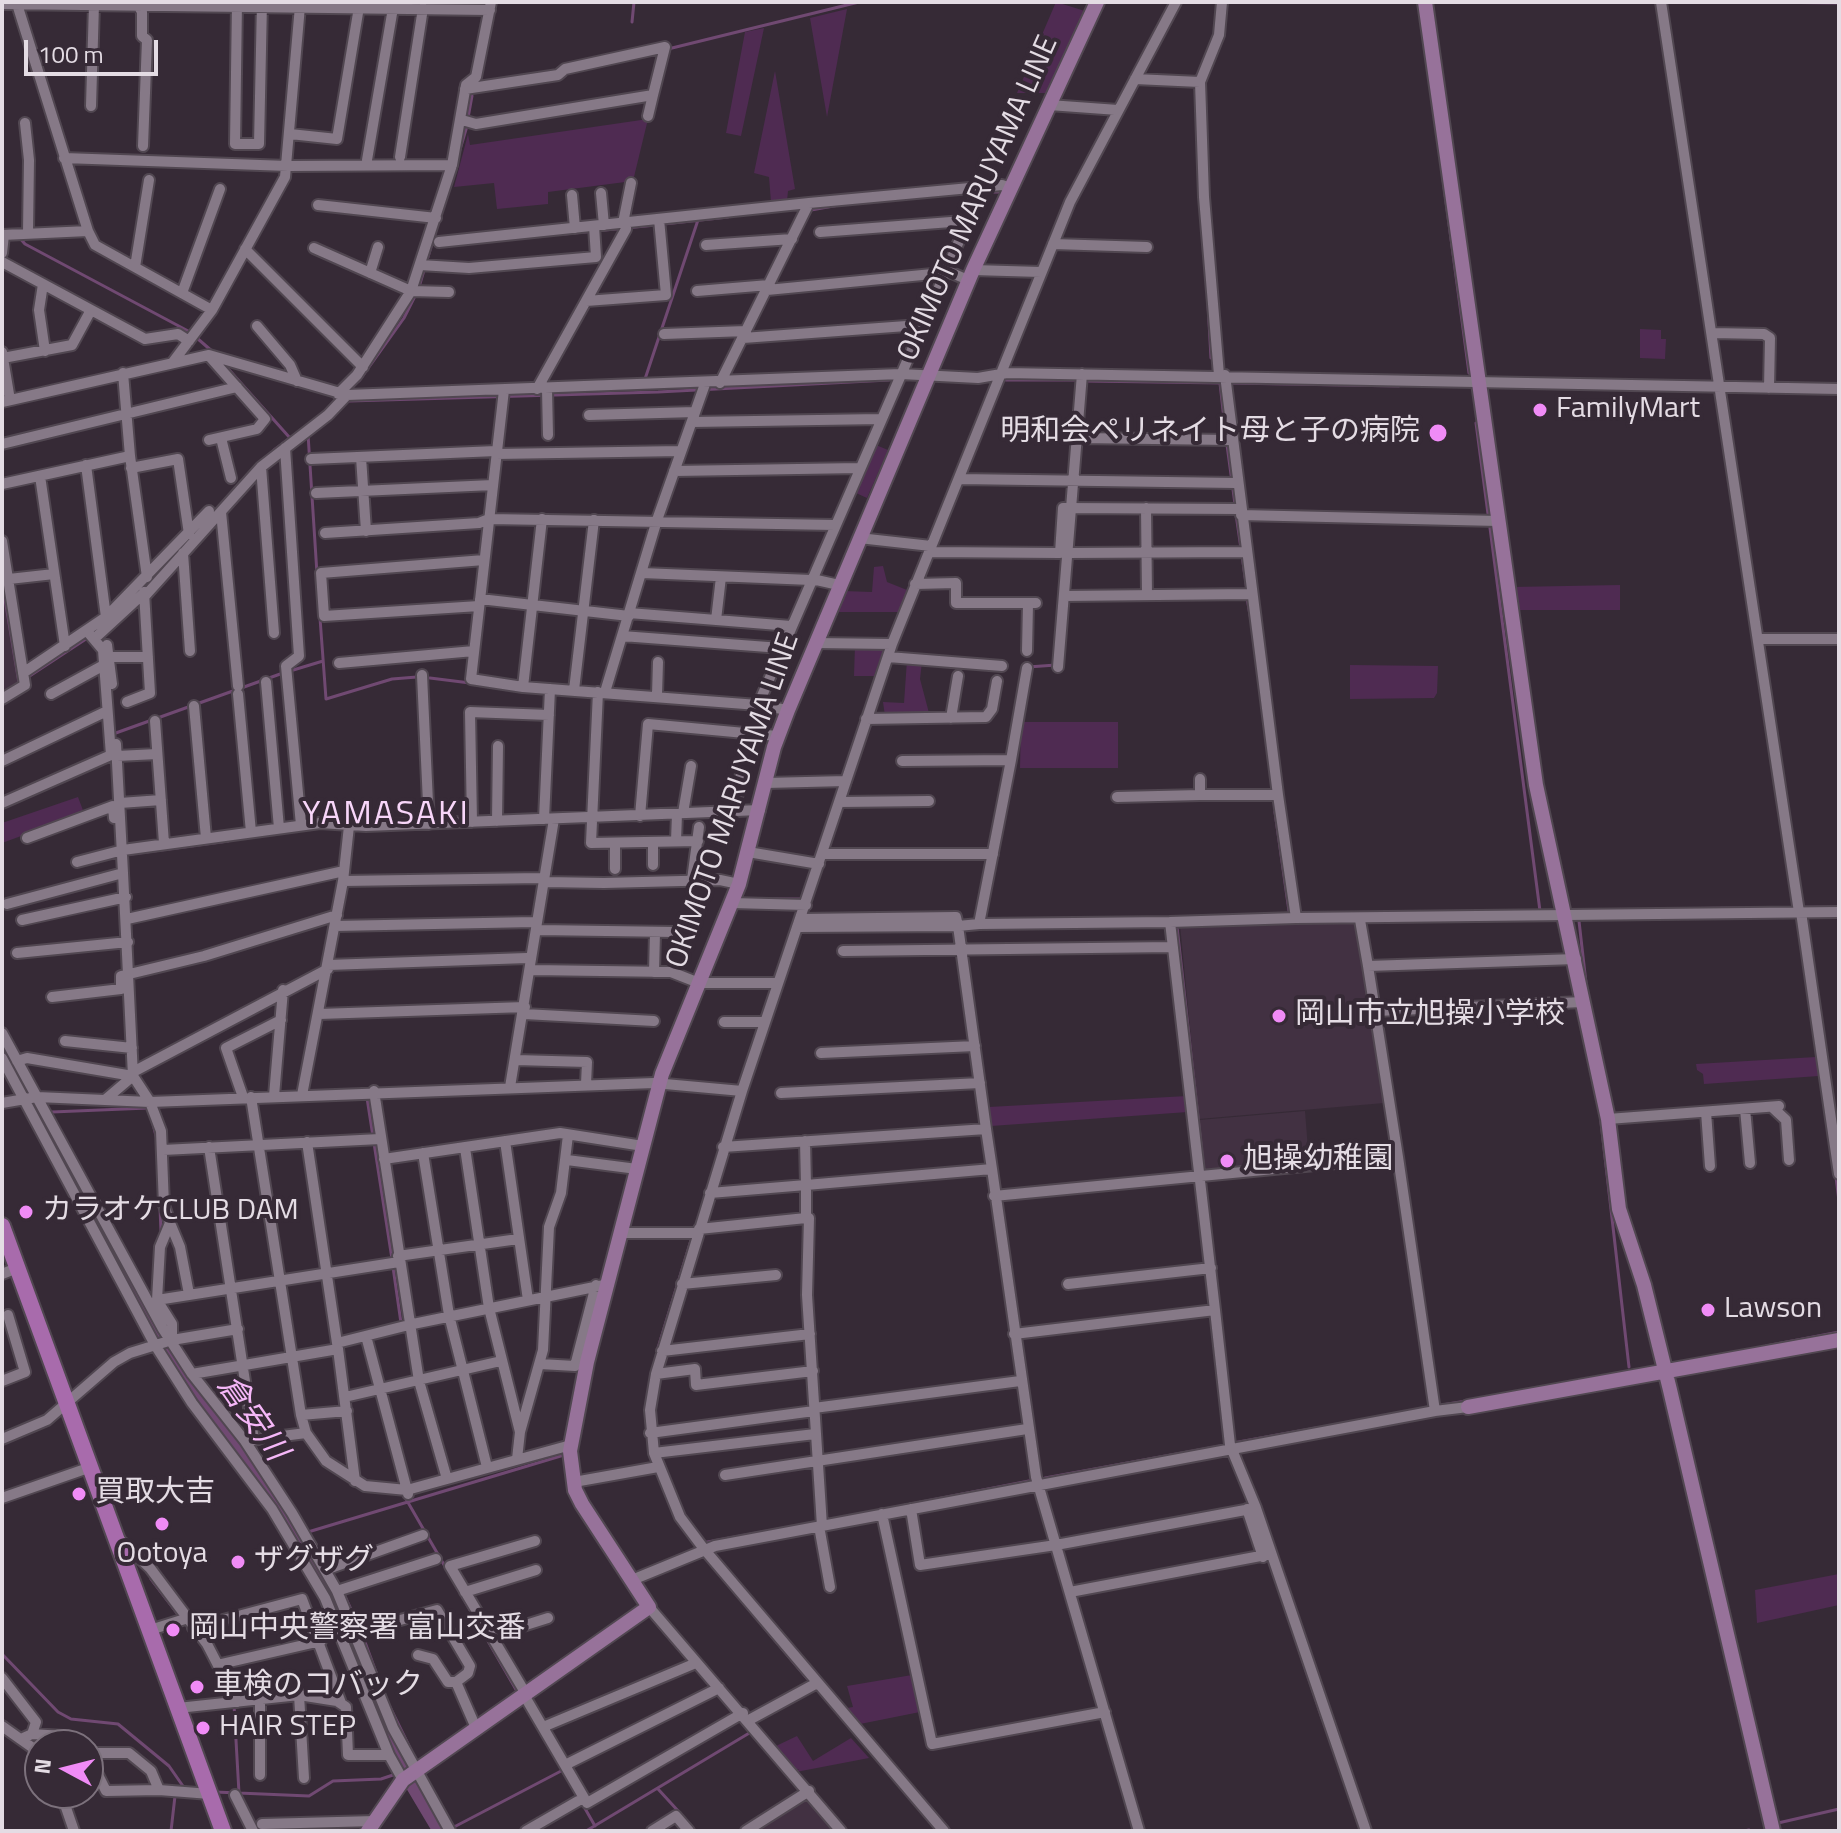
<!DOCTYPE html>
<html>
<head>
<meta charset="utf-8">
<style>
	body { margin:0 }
	#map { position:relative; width:1841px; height:1833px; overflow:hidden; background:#362a36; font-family:"Titillium Web",sans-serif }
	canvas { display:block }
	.frame { position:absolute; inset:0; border:4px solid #e4dce4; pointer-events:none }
	.north { position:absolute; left:24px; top:1729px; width:80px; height:80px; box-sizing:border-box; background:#362a36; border:2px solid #7c717c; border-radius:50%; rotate:277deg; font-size:22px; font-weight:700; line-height:32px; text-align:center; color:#e4dce4 }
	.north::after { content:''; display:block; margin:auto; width:28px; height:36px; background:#f08bf6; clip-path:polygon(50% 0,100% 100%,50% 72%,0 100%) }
	.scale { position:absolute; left:24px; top:40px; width:134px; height:36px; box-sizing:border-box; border:4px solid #e4dce4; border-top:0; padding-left:10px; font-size:24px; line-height:28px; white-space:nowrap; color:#e4dce4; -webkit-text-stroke:6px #362a36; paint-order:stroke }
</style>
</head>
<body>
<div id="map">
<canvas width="1841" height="1833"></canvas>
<div class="frame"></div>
<div class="north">N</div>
<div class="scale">100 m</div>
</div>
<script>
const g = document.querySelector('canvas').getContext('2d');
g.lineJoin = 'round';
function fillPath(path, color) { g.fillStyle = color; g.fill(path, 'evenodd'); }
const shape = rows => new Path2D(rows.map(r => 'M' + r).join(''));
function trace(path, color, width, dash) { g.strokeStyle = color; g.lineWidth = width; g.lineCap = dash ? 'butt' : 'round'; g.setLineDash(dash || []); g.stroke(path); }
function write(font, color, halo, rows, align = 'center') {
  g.font = font + ' "Titillium Web","Noto Sans JP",sans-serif'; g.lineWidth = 8; g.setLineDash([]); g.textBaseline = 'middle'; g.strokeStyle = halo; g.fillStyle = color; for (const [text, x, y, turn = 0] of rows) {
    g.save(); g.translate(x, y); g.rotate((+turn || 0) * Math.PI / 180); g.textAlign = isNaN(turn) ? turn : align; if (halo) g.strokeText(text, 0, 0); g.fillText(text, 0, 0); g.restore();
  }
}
fillPath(shape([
	[2,588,18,682,2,693],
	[1354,923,1358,925,1384,1103,1199,1119,1180,925],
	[1305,1111,1309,1162,1205,1170,1199,1120],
	[808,1799,838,1831,749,1831,788,1806]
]), '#423142');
fillPath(shape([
	[1056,2,1085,11,1046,93,1017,93],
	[847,9,827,117,810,18],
	[764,28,741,136,726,133,745,32],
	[775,71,795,189,788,191,787,201,771,202,769,177,754,173],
	[648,119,633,181,548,192,548,204,497,209,494,183,454,187,468,134,470,145],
	[1640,329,1661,330,1661,339,1666,339,1665,359,1640,358],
	[876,445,888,450,867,498,856,493],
	[883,566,887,582,907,590,898,612,832,612,843,591,872,592,874,567],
	[1620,585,1620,610,1520,610,1515,608,1512,587],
	[855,645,885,645,874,676,854,676],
	[907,660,922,661,920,679,929,713,885,716,883,702,904,703],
	[1350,665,1438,666,1437,693,1434,698,1350,699],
	[1021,722,1118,722,1118,768,1020,768],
	[78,797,84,813,2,843,2,823],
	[1816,1057,1819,1076,1704,1084,1703,1074,1697,1070,1696,1064],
	[1187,1096,1188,1112,991,1126,989,1107],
	[1839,1574,1839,1605,1757,1623,1755,1590],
	[912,1675,920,1712,855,1725,841,1709,853,1707,847,1686],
	[797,1736,813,1761,851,1738,869,1758,796,1772,799,1769,796,1770,776,1746]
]), '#4f2b52');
trace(shape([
	[312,2,486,2],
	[1761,2,1839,3],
	[632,22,634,2],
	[668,49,859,2],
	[468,118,472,96],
	[1443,179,1469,373],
	[982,192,1002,192],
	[811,210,839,205],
	[664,224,728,217],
	[564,234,656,225],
	[18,236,25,244,190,332,213,352],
	[1207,286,1211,358],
	[419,287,467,126],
	[223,363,290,438],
	[1006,380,1079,380],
	[359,381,404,318,416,294],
	[1086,381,1223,383],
	[644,382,698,220],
	[1220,383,1226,437],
	[1230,383,1399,386],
	[349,401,658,392,889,380],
	[1476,423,1488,514],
	[308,434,317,574],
	[1227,445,1235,504],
	[274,450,297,433],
	[1236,514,1247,590],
	[1490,528,1540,911],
	[2,581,19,683],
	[143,590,157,575],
	[1247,598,1252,626],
	[320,618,326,699,392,679,417,677],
	[1257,665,1262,705],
	[1028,667,1056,665],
	[290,671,323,661],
	[430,678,470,683],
	[25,679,89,637],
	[870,694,881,663],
	[113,734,283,673],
	[1275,812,1289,911],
	[558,823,602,821],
	[124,855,228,841],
	[774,899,802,899],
	[1653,909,1839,907],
	[1579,921,1586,983],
	[1177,927,1203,1163],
	[1586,1049,1598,1105],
	[367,1098,392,1259],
	[157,1107,218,1104],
	[52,1112,148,1108],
	[1600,1113,1629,1367],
	[152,1120,156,1136],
	[1836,1177,1839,1201],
	[160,1208,161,1232],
	[393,1267,401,1323],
	[1766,1346,1839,1332],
	[658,1348,692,1237],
	[1442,1405,1466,1401],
	[646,1419,648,1443],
	[1233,1443,1316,1428],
	[656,1469,669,1503],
	[1045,1478,1226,1445],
	[406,1499,518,1693],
	[580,1514,594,1534],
	[860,1514,1029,1481],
	[308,1532,564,1455],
	[702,1543,817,1522],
	[1271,1566,1322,1718],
	[151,1579,180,1617],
	[342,1590,359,1627],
	[741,1600,811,1683],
	[650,1616,687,1659],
	[362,1634,380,1683],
	[2,1654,58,1712,71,1719,118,1724,169,1766,185,1789],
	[816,1688,915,1804],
	[387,1701,412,1752],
	[234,1705,239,1793],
	[658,1789,680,1813],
	[215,1792,309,1796,333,1781,381,1779,396,1774],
	[583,1805,595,1826],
	[451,1823,454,1827,563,1770],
	[1778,1823,1839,1809],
	[171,1831,175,1796],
	[586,1831,751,1732],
	[1744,1831,1749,1830]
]), '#704972', 3);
trace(shape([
	[2,1046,159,1337,282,1511,321,1580,348,1632,404,1769,441,1831]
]), '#704972', 16);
const street = shape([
	[237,2,235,144,259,144,262,2],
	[1661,2,1799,912],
	[2,4,490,10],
	[17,4,88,231,95,245,212,310],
	[138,5,142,12,142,36,147,40,143,146],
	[1135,79,1200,82],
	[1049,105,1118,110],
	[91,106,94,4],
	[648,116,653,95],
	[462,120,476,124,653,95,665,47,565,69,558,75,465,89],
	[25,123,29,160,28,232],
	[290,134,337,139,359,7],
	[400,157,423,8],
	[64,158,288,166,452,165],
	[367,160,393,8],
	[601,193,604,225],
	[572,195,575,228],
	[318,205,436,218],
	[623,223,631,183],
	[820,232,964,221],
	[2,235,88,231],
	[439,242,809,203,1002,185,1010,188],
	[1053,244,1147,247],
	[706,245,792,239],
	[314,248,411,291,449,292],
	[245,249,363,367],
	[2,253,4,235],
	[2,262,145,339,178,334,189,341],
	[420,265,469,268,596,257,594,226],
	[135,267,149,180],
	[945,270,968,280],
	[973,270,1041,272],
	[370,273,378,247],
	[43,284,39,310,45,351],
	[767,290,943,273],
	[697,291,769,285],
	[182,293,220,189],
	[586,301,666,295,659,219],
	[257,326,290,365,297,381],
	[1712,333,1764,334,1770,338,1769,388],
	[664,334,746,331],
	[743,338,920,325],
	[2,352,10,400],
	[3,358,72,345,91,310],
	[173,362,212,310,285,177,300,6],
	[123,373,130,456,147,577],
	[1219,375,1204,197,1200,82,1219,35,1222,2],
	[720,383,809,203],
	[537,389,626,229,626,223],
	[547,389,548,435],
	[504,390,471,679,523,687,758,705],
	[338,394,357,375,411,291,452,165,466,85,476,77,491,2],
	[2,402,209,355,347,395,901,374,978,378,1007,373,1839,389],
	[589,415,695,412],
	[692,422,881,419],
	[221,438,231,478],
	[1078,438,1230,440],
	[209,440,257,429,265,419,210,357],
	[2,444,237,387],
	[285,448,299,656,286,666,301,825],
	[496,454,681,451],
	[361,457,366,531],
	[311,459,496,451],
	[86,465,106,617],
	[261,467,274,633],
	[131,468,178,459,189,534],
	[674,471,860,468],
	[40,476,65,646],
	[959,479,1236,483],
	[2,484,130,456],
	[316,493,493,485],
	[1146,508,1147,595],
	[221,512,238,686],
	[1241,515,1498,521],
	[325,533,479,523,489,519,835,525],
	[859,538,931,546],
	[2,541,25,685,2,699],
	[929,552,1060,553,1063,508,1240,509],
	[183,553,190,651],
	[1068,553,1245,552],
	[642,573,811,580],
	[9,579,54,574],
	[812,579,839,585],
	[915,584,956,583,956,603,1036,603],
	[145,596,261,467,328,415,347,395],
	[1064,596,1251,594],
	[480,599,629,616],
	[479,606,324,616,321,573,484,560],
	[629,613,791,626],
	[716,620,721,577],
	[622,636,781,648],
	[94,639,145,592],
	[1758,639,1839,639],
	[815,643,892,644,1070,202,1176,2],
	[107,645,112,684],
	[1027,651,1028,604],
	[111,657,148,657],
	[888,657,1002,666],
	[339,663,474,651],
	[1058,667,1082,374],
	[23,673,106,617,209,511],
	[422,675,429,824],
	[266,682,279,828],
	[523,687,542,519],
	[574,690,594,520],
	[598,692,591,843,698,841],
	[605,692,657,520,705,384],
	[51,694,104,665],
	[238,694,251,832],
	[657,695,658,662],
	[127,702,150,693,144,592],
	[194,706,206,838],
	[788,710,758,705,966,225,978,187],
	[951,718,958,676],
	[866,719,986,717,992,709,997,681],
	[155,721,164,843],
	[116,744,123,873],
	[117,756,157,754],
	[1011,760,979,924,1170,922,1215,1310],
	[2,761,107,711],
	[902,761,1011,760,1027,668],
	[766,783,846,781],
	[1200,795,1278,795,1225,375],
	[1278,795,1296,918,1839,912],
	[1117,797,1200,795,1200,779],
	[839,802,929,801],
	[2,803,111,755,103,650,87,631],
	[120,803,161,800],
	[735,810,741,773],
	[683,813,691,766],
	[640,816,648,724,777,736],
	[544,819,550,689],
	[497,821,498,746],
	[472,822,470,712,549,715],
	[27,838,113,806,114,818],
	[676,841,677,814],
	[653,842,653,865],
	[615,843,615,869],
	[748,852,819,864],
	[822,854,993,854],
	[77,862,123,850,320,823,366,826,760,810],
	[692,880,699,827],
	[343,881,541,878,545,882,604,883,720,880,739,884],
	[732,903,806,905],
	[7,904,123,873,133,1076,150,1102,161,1131,164,1205,170,1223,160,1247,157,1300,172,1324,172,1340],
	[1801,912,1839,1174],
	[127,919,344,871],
	[801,919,956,917,958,926,979,924],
	[22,920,126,897],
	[1360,920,1368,966,1576,959],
	[1170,922,1296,918],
	[335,926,534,922],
	[538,930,675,932],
	[843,951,1173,947],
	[17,953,128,942],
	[328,965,527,958],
	[532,970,671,972,699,983,778,983],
	[654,972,655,933],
	[52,997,121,989,121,976,204,956,337,915],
	[1376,1011,1583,1002],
	[319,1014,525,1007],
	[524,1014,654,1021],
	[724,1022,765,1022],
	[2,1033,163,1329,192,1374,245,1441,292,1513,337,1591,393,1728,450,1831],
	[65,1041,132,1048],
	[821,1053,975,1046],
	[2,1058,155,1345,192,1403,272,1509,325,1598,389,1755],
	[516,1060,587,1062,586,1084],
	[17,1061,27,1058,133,1076],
	[133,1072,328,969],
	[510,1087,554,819],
	[374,1091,419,1381,447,1479],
	[742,1091,656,1374,650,1410,654,1453,680,1517,704,1549,944,1831],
	[781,1093,980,1083],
	[302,1095,343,881,349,826],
	[274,1096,283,990],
	[243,1097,226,1048,281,1020],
	[251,1097,301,1415,306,1433,326,1461,365,1486,407,1490,571,1445],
	[106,1099,133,1076],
	[2,1103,37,1097,150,1102,654,1083,742,1091,892,644],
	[1772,1107,1786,1120,1789,1160],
	[1745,1109,1750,1163],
	[1706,1112,1710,1166],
	[1608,1119,1779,1106],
	[505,1141,528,1300],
	[805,1141,806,1185,992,1169,986,1129],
	[307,1142,337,1343],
	[209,1147,254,1440],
	[723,1147,986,1129,958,926,797,927],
	[465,1148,489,1308,520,1432,517,1459],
	[163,1150,380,1139],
	[423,1153,449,1315,487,1467],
	[1398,1157,1435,1411,1468,1407],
	[384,1159,560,1133,643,1146],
	[567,1160,637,1169],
	[992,1169,1036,1477,1139,1831],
	[994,1196,1398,1157,1368,966],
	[806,1218,809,1218,807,1295,822,1526],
	[170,1223,180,1247,189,1294],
	[699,1229,806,1218,806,1185,710,1193],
	[621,1233,697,1233],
	[398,1256,518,1239],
	[2,1274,17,1268],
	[682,1284,776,1275],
	[1068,1284,1211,1268],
	[157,1300,399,1262],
	[1014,1334,1215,1310,1230,1445,1256,1508,1366,1831],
	[366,1336,408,1494],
	[338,1349,355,1481],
	[662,1351,810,1334],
	[540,1364,575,1366,596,1285],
	[192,1374,338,1349,337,1343,413,1324,609,1284],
	[656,1374,695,1369,696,1385,813,1371],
	[2,1381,25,1372,8,1315],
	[345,1397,501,1361],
	[814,1408,1020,1381],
	[301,1415,347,1411],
	[520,1432,543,1350,549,1227,561,1193,568,1135],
	[650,1433,814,1411],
	[2,1439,47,1420,114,1362,130,1353,172,1340,238,1329],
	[251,1440,306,1433],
	[654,1453,815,1434],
	[725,1475,1027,1429],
	[574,1482,658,1467],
	[2,1498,91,1467],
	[911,1509,920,1565,1056,1545,1256,1508],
	[1247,1509,1263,1557],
	[882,1514,932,1744,1105,1712],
	[819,1526,830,1587],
	[120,1540,150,1568,207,1644,237,1702],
	[325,1570,423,1535],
	[632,1580,715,1546,1435,1411],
	[337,1591,436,1559],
	[465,1592,536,1570],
	[1070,1592,1271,1554],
	[649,1607,841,1831],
	[193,1628,302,1599,341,1703],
	[150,1630,185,1619],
	[356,1632,437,1610,470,1666,468,1673,456,1682,476,1728],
	[491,1636,548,1618],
	[418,1655,433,1659,448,1682,456,1682],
	[221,1664,321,1641],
	[2,1678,36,1722,32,1734],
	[526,1694,450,1566,535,1541],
	[299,1695,304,1778],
	[524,1695,587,1803,743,1713],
	[260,1700,260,1775],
	[178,1708,299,1695,337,1701,346,1707,348,1755,389,1755,403,1780],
	[749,1720,817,1683],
	[2,1726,40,1753],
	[543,1727,696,1663],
	[23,1738,32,1734,63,1736,80,1745],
	[88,1753,129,1753,151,1771,159,1790],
	[88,1755,106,1791,159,1790,210,1794],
	[565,1765,719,1688],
	[61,1793,74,1831],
	[235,1795,253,1831],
	[262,1824,375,1821],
	[526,1831,578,1801],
	[652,1831,676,1816,689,1831],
	[746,1831,809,1791]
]);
const secondary = shape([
	[1425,2,1536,785,1608,1119,1619,1209,1644,1285,1670,1390,1773,1831],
	[1468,1407,1839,1340],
	[368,1831,403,1780,649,1607,582,1504,575,1490,570,1451,587,1362,662,1074,739,884,774,747,788,710,973,270,1097,2]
]);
const primary = shape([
	[2,1226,223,1831]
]);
trace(street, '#514751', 14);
trace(secondary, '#514751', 18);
trace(primary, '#514751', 20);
trace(street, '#867987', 10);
trace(secondary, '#97729a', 14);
trace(primary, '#a86bac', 16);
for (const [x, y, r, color] of [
	[1540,410,8,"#f08bf6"],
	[1438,433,10,"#f08bf6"],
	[1279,1016,8,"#f08bf6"],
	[1227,1161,8,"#f08bf6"],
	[26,1212,8,"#f08bf6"],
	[1708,1310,8,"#f08bf6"],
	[79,1494,8,"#f08bf6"],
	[162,1524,8,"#f08bf6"],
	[238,1562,8,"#f08bf6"],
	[173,1630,8,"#f08bf6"],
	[197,1687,8,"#f08bf6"],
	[203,1728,8,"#f08bf6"]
]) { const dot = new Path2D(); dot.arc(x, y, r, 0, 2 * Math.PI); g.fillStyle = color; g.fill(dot); trace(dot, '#362a36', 3); }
write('30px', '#e4dce4', '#362a36', [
	["OKIMOTO MARUYAMA LINE",979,199,-66],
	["OKIMOTO MARUYAMA LINE",734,801,-71]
]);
write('30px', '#e4dce4', '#362a36', [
	["FamilyMart",1556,410],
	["明和会ペリネイト母と子の病院",1420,433,"right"],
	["岡山市立旭操小学校",1295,1016],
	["旭操幼稚園",1243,1161],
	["カラオケCLUB DAM",42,1212],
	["Lawson",1724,1310],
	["買取大吉",95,1494],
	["Ootoya",162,1555,"center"],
	["ザグザグ",254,1562],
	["岡山中央警察署 富山交番",189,1630],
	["車検のコバック",213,1687],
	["HAIR STEP",219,1728]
], 'left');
write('italic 32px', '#f5b7f8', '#362a36', [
	["倉安川",251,1419,55]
]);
g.letterSpacing = '2px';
write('34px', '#f8d6f9', '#362a36', [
	["YAMASAKI",386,816]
]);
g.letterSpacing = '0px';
</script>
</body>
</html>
